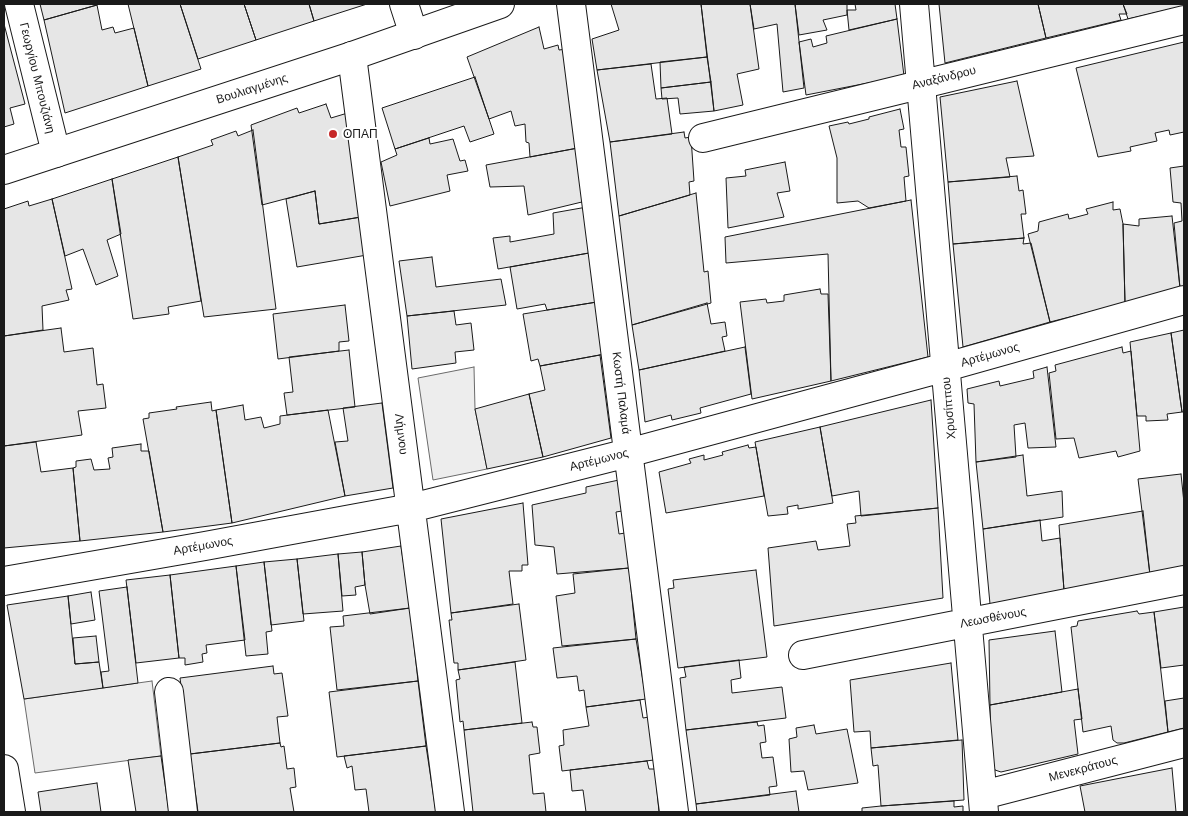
<!DOCTYPE html>
<html>
<head>
<meta charset="utf-8">
<style>
	body { margin:0 }
	#map { position:relative; width:1188px; height:816px; overflow:hidden; background:#fff; font-family:"Work Sans",sans-serif }
	canvas { display:block }
	.frame { position:absolute; inset:0; border:5px solid #1a1a1a; pointer-events:none }
</style>
</head>
<body>
<div id="map">
<canvas width="1188" height="816"></canvas>
<div class="frame"></div>
</div>
<script>
const g = document.querySelector('canvas').getContext('2d');
g.lineJoin = 'round';
function fillPath(path, color) { g.fillStyle = color; g.fill(path, 'evenodd'); }
const shape = rows => new Path2D(rows.map(r => 'M' + r).join(''));
function trace(path, color, width, dash) { g.strokeStyle = color; g.lineWidth = width; g.lineCap = dash ? 'butt' : 'round'; g.setLineDash(dash || []); g.stroke(path); }
function write(font, color, halo, rows, align = 'center') {
  g.font = font + ' "Work Sans",sans-serif'; g.lineWidth = 4; g.setLineDash([]); g.textBaseline = 'middle'; g.strokeStyle = halo; g.fillStyle = color; for (const [text, x, y, turn = 0] of rows) {
    g.save(); g.translate(x, y); g.rotate((+turn || 0) * Math.PI / 180); g.textAlign = isNaN(turn) ? turn : align; if (halo) g.strokeText(text, 0, 0); g.fillText(text, 0, 0); g.restore();
  }
}
const built = shape([
	[474,367,475,409,487,469,433,480,418,378,474,367],
	[152,681,161,756,35,773,24,699,152,681]
]);
fillPath(built, '#ededed');
trace(built, '#6a6a6a', 1);
const building = shape([
	[40,4,96,4,97,5,44,20,40,4],
	[128,4,180,4,201,69,148,86,128,4],
	[180,4,244,4,256,40,198,59,180,4],
	[244,4,309,4,314,21,256,40,244,4],
	[309,4,367,4,314,21,309,4],
	[611,4,701,4,707,57,597,70,592,39,619,30,611,4],
	[701,4,750,4,759,69,737,74,743,105,714,111,701,4],
	[750,4,795,4,804,88,783,92,777,24,754,29,750,4],
	[795,4,847,4,847,15,823,20,827,30,799,35,795,4],
	[855,4,895,4,897,19,849,30,847,10,856,10,855,4],
	[939,4,1038,4,1046,38,945,63,939,4],
	[1038,4,1123,4,1127,14,1119,14,1121,20,1046,38,1038,4],
	[1123,4,1184,4,1184,6,1128,19,1123,4],
	[97,5,102,30,113,27,115,33,134,28,148,86,65,113,44,20,97,5],
	[897,19,904,76,806,95,799,42,811,39,813,47,827,43,826,36,897,19],
	[4,24,25,104,10,108,14,124,4,127,4,24],
	[539,27,544,49,558,45,559,50,567,49,578,148,530,157,529,143,526,142,525,124,515,126,511,111,489,119,467,57,539,27],
	[1184,42,1184,132,1170,135,1169,130,1155,133,1157,141,1130,147,1131,151,1098,157,1076,68,1184,42],
	[707,57,711,82,661,88,660,62,707,57],
	[651,64,656,99,667,98,672,134,610,142,597,70,651,64],
	[475,77,494,134,470,142,464,126,395,149,382,108,475,77],
	[1017,81,1034,156,1006,158,1010,177,948,182,940,97,1017,81],
	[711,82,714,111,680,114,678,98,662,99,661,88,711,82],
	[326,104,331,118,351,112,361,217,319,224,315,191,262,205,251,125,297,108,299,113,326,104],
	[900,109,904,129,899,130,901,147,906,147,909,176,904,177,906,201,869,208,858,201,837,203,837,158,829,126,848,122,849,124,869,119,869,117,900,109],
	[253,130,276,309,204,317,178,157,213,145,211,140,236,131,238,136,253,130],
	[684,132,685,138,691,137,694,181,689,182,690,195,619,216,610,142,684,132],
	[429,138,430,144,453,139,460,161,465,160,468,171,447,175,450,191,390,206,381,162,397,155,395,149,429,138],
	[578,148,586,201,528,215,524,186,490,187,486,165,578,148],
	[178,157,201,301,168,307,169,314,133,319,112,179,178,157],
	[785,162,790,191,777,193,784,217,728,228,726,178,746,176,745,170,785,162],
	[1184,166,1184,287,1180,288,1174,223,1182,221,1181,203,1173,202,1170,168,1184,166],
	[1017,176,1019,191,1023,190,1026,214,1021,214,1024,238,953,244,948,182,1017,176],
	[112,179,121,234,107,240,118,276,96,285,83,249,65,256,52,199,112,179],
	[315,191,319,224,361,217,367,255,297,267,286,199,315,191],
	[696,193,704,272,708,271,711,303,632,325,619,216,696,193],
	[52,199,72,289,66,290,69,300,42,306,43,330,4,336,4,209,28,201,29,206,52,199],
	[911,200,928,357,831,381,828,254,726,263,725,237,911,200],
	[1113,202,1113,210,1120,209,1123,224,1125,303,1050,322,1028,234,1038,231,1039,222,1068,214,1069,219,1088,214,1086,209,1113,202],
	[587,207,586,226,589,253,498,269,493,238,510,236,510,242,554,234,553,213,587,207],
	[1172,216,1180,288,1125,303,1123,224,1139,226,1139,219,1172,216],
	[1024,238,1023,244,1031,243,1050,322,963,347,953,244,1024,238],
	[589,253,597,302,547,310,545,304,517,309,510,267,589,253],
	[432,257,436,287,501,279,506,305,407,316,399,261,432,257],
	[820,289,821,294,828,294,831,381,752,399,740,302,766,299,767,303,784,301,784,295,820,289],
	[597,302,605,354,540,366,538,359,531,361,523,314,597,302],
	[707,303,711,324,725,322,727,336,722,337,725,351,639,370,632,325,707,303],
	[345,305,349,341,339,342,339,351,278,359,273,314,345,305],
	[454,311,456,325,471,323,474,350,455,352,456,363,412,369,407,316,454,311],
	[61,328,64,352,93,348,97,385,103,384,106,408,78,411,82,435,4,446,4,336,61,328],
	[1184,330,1184,412,1182,412,1171,333,1184,330],
	[1171,333,1182,412,1167,414,1168,420,1146,421,1146,416,1137,416,1130,342,1171,333],
	[745,347,751,394,700,408,701,413,672,420,671,415,645,422,639,370,745,347],
	[1122,347,1123,353,1131,351,1140,451,1118,457,1116,451,1079,458,1074,438,1056,439,1049,373,1056,371,1055,365,1122,347],
	[349,350,355,407,287,415,284,393,293,392,289,357,349,350],
	[600,355,611,438,543,457,529,394,545,390,540,366,600,355],
	[1047,367,1056,447,1028,448,1025,423,1014,425,1016,457,976,462,974,404,968,403,967,389,999,381,1000,386,1034,378,1033,371,1047,367],
	[529,394,543,457,487,469,475,409,529,394],
	[931,400,938,508,861,516,859,491,832,496,820,427,931,400],
	[211,402,212,411,216,410,232,523,163,532,143,419,149,418,149,413,177,409,176,407,211,402],
	[382,403,393,488,345,496,335,442,348,441,343,408,382,403],
	[243,405,245,420,261,417,264,428,280,424,280,416,328,410,345,496,232,523,216,410,243,405],
	[820,427,833,503,798,509,798,505,787,507,788,514,768,516,755,442,820,427],
	[36,442,41,472,73,468,80,541,4,548,4,446,36,442],
	[141,444,141,451,149,451,163,532,80,541,73,468,76,467,76,461,91,459,94,470,110,469,108,458,113,457,112,448,141,444],
	[748,445,749,448,756,447,764,496,666,513,659,472,691,463,689,459,704,455,704,460,723,455,722,452,748,445],
	[1023,455,1027,496,1062,491,1063,517,983,529,976,462,1023,455],
	[1181,474,1184,503,1184,570,1150,575,1138,479,1181,474],
	[619,480,622,511,616,512,619,534,625,533,629,568,557,574,554,547,535,545,532,505,586,493,586,487,619,480],
	[523,503,528,565,522,565,522,571,509,571,513,604,451,613,441,519,523,503],
	[938,508,943,598,774,626,768,548,816,541,818,550,850,546,847,524,856,523,855,516,938,508],
	[1143,511,1150,575,1064,590,1059,525,1143,511],
	[1040,520,1042,541,1060,538,1064,590,990,604,983,529,1040,520],
	[401,546,410,608,370,614,365,585,362,552,401,546],
	[362,552,365,585,355,587,356,595,342,596,338,554,362,552],
	[338,554,343,611,303,614,297,559,338,554],
	[297,559,304,621,271,625,264,562,297,559],
	[264,562,272,631,266,632,268,654,246,656,236,566,264,562],
	[236,566,245,640,206,645,207,653,202,654,203,662,185,665,185,658,179,658,170,575,236,566],
	[629,568,636,639,562,646,556,596,575,593,573,574,629,568],
	[756,570,767,657,678,668,668,589,674,588,673,580,756,570],
	[170,575,179,658,136,663,126,580,170,575],
	[127,587,138,683,103,688,101,672,109,671,99,591,127,587],
	[91,592,95,620,71,624,68,596,91,592],
	[68,596,75,664,99,662,103,688,24,699,7,605,68,596],
	[519,604,526,660,458,670,458,663,454,663,449,620,452,620,451,613,519,604],
	[1184,607,1184,665,1161,668,1154,612,1184,607],
	[410,608,418,681,337,690,330,627,344,626,343,616,410,608],
	[1137,611,1139,614,1154,612,1168,732,1124,743,1117,743,1113,740,1111,726,1083,732,1071,627,1077,626,1078,621,1137,611],
	[1055,631,1062,692,990,705,989,640,1055,631],
	[96,636,99,662,75,664,73,638,96,636],
	[636,639,646,699,586,707,584,690,579,691,577,676,557,678,553,648,636,639],
	[739,660,741,678,731,680,732,693,782,687,786,718,686,730,680,678,686,677,684,667,739,660],
	[515,662,522,723,464,730,463,721,460,722,456,680,460,679,458,670,515,662],
	[951,663,958,740,871,748,870,731,854,732,850,680,951,663],
	[273,666,274,674,282,673,288,716,277,717,280,743,190,754,180,678,273,666],
	[418,681,426,746,337,757,329,692,418,681],
	[1078,689,1082,719,1074,720,1078,754,1001,772,995,770,991,761,990,705,1078,689],
	[1184,698,1184,728,1168,732,1165,701,1184,698],
	[640,700,643,718,649,717,654,760,562,771,559,746,564,745,563,730,589,726,586,707,640,700],
	[532,722,533,727,537,727,540,753,529,755,533,794,544,793,546,812,473,812,464,730,532,722],
	[757,722,758,726,764,725,766,742,760,743,762,758,773,757,777,786,769,787,770,795,696,804,686,730,757,722],
	[814,725,816,734,847,729,858,783,808,790,804,771,791,772,789,739,797,737,796,728,814,725],
	[962,740,964,800,881,806,878,765,873,766,871,748,962,740],
	[280,743,281,747,284,746,287,769,294,768,296,787,290,788,294,812,198,812,190,754,280,743],
	[426,746,436,812,369,812,366,789,355,790,352,766,347,768,344,756,426,746],
	[161,756,169,812,136,812,128,760,161,756],
	[647,761,649,769,655,769,659,812,586,812,583,790,572,791,570,770,647,761],
	[1172,768,1176,812,1085,812,1080,786,1172,768],
	[97,783,101,812,41,812,38,792,97,783],
	[796,791,799,812,697,812,696,804,796,791],
	[954,801,954,807,963,806,963,812,862,812,862,808,881,806,954,801]
]);
fillPath(building, '#e6e6e6');
trace(building, '#1a1a1a', 1);
const minor = shape([
	[19,4,56,153],
	[404,4,414,35],
	[571,4,674,812],
	[914,4,984,812],
	[352,56,450,812],
	[703,138,1184,20],
	[4,581,205,546,411,508,628,453,946,367,1184,300],
	[803,655,1184,580],
	[169,692,183,812],
	[4,769,11,812],
	[983,795,1184,743]
]);
const primary = shape([
	[4,170,352,56,500,4]
]);
trace(minor, '#1a1a1a', 30);
trace(primary, '#1a1a1a', 30);
trace(minor, '#fff', 28);
trace(primary, '#fff', 28);
for (const [x, y, r, color] of [
	[333,134,5,"#c62828"]
]) { const dot = new Path2D(); dot.arc(x, y, r, 0, 2 * Math.PI); g.fillStyle = color; g.fill(dot); trace(dot, '#fff', 2); }
write('12px', '#1a1a1a', '#fff', [
	["Γεωργίου Μπουζιάνη",37,78,76],
	["Αναξάνδρου",944,78,-14],
	["Βουλιαγμένης",252,89,-18],
	["Αρτέμωνος",990,355,-16],
	["Κωστή Παλαμά",621,393,83],
	["Χρυσίππου",949,408,-95],
	["Λήμνου",401,434,83],
	["Αρτέμωνος",599,460,-14],
	["Αρτέμωνος",203,546,-10],
	["Λεωσθένους",993,618,-11],
	["Μενεκράτους",1083,769,-15]
]);
write('12px', '#1a1a1a', '#fff', [
	["ΟΠΑΠ",343,134]
], 'left');
</script>
</body>
</html>
